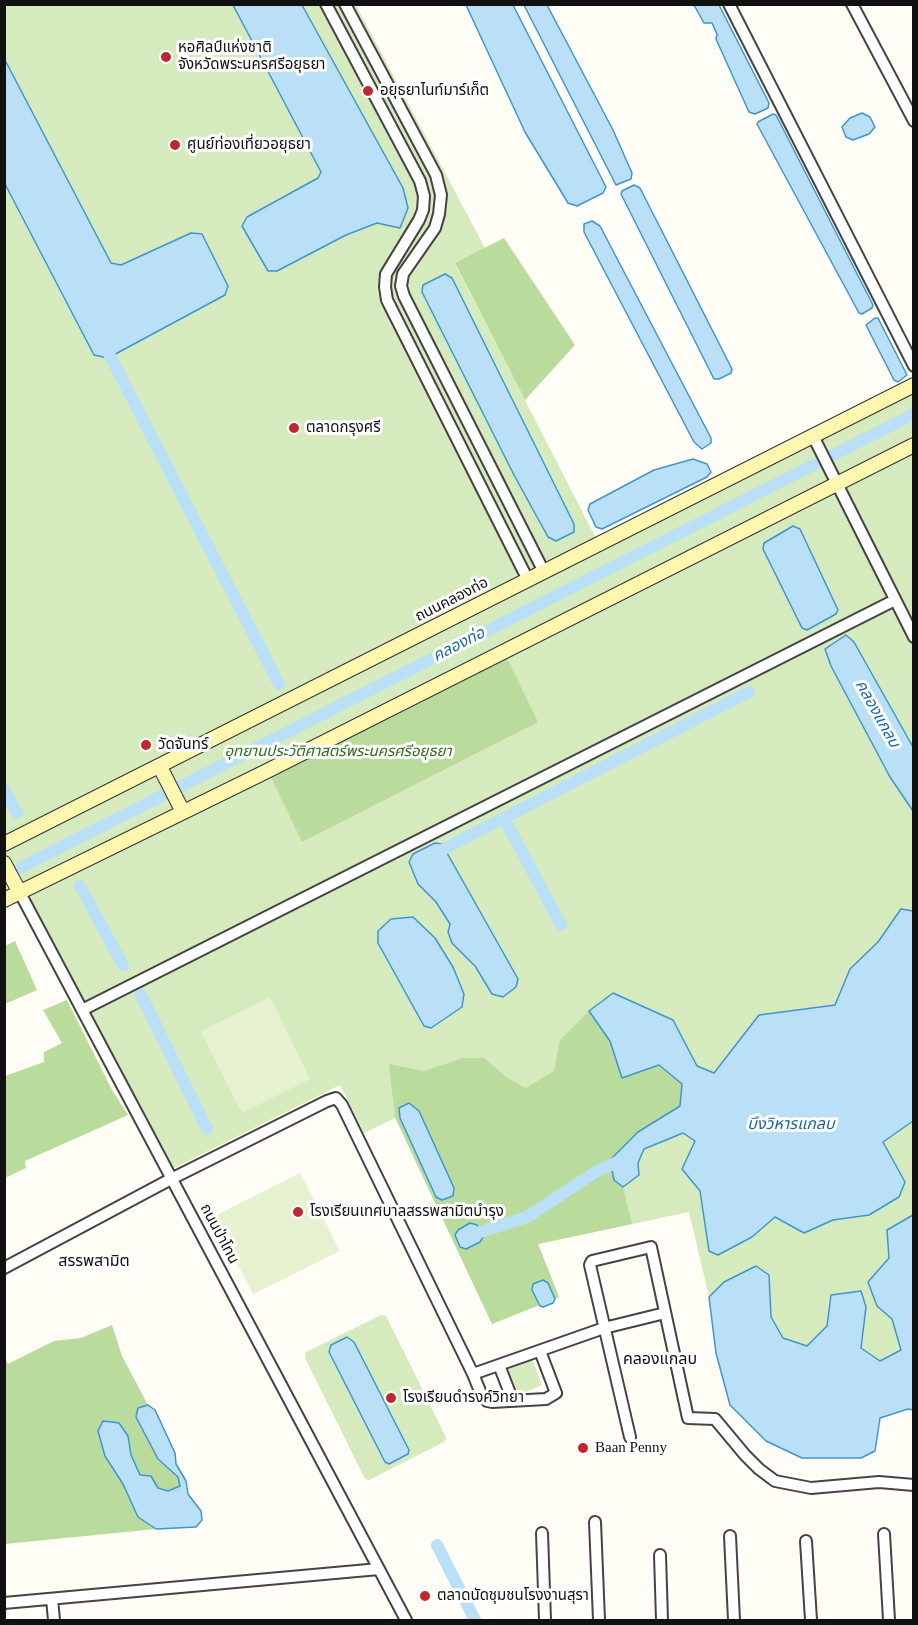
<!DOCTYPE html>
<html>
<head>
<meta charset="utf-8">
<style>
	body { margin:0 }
	#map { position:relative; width:918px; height:1625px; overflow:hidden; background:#fffdf5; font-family:"Times New Roman",serif }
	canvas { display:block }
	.frame { position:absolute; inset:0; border:6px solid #111; pointer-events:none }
</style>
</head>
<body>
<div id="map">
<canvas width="918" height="1625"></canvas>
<div class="frame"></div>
</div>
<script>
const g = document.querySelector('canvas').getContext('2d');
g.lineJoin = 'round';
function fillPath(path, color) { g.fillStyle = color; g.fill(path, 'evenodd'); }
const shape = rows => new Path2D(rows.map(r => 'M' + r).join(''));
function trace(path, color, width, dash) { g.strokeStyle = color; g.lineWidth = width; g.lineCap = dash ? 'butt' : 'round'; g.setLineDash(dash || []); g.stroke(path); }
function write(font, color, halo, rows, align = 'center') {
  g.font = font + ' "Times New Roman","Noto Sans Thai",serif'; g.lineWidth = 6; g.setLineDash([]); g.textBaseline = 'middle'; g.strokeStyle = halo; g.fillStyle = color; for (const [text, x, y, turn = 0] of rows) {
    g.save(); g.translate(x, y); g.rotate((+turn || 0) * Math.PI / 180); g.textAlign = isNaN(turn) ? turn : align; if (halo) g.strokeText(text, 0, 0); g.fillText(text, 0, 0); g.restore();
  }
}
fillPath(shape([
	[5,5,356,5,485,248,455,264,602,550,913,394,913,1410,908,1409,880,1418,875,1451,861,1458,802,1458,766,1441,730,1405,716,1353,709,1297,689,1212,538,1244,559,1297,492,1324,395,1118,364,1133,340,1085,174,1168,23,885,5,894],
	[381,1315,386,1316,446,1437,444,1442,369,1480,365,1479,305,1358,306,1352],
	[532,1359,542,1385,519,1395,508,1369]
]), '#d5ebbd');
fillPath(shape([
	[504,238,575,345,525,400,455,263],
	[507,658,538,722,302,842,271,777],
	[15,941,37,990,5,1004,5,946],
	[67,1000,111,1088,128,1115,25,1161,26,1168,5,1178,5,1076,44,1062,44,1052,62,1043,43,1010],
	[589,1011,610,1041,622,1077,659,1064,682,1084,680,1106,638,1132,614,1180,623,1187,632,1224,538,1244,559,1297,555,1299,548,1283,543,1280,533,1284,532,1289,539,1305,492,1324,395,1117,389,1064,424,1071,463,1058,484,1058,510,1080,526,1088,554,1071,560,1040],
	[112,1325,122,1356,148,1405,138,1408,158,1459,178,1477,181,1486,168,1491,158,1488,140,1475,131,1455,128,1436,105,1456,123,1484,138,1517,156,1529,5,1544,4,1357,8,1364,54,1341,81,1338]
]), '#b9dc9c');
fillPath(shape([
	[270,997,310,1079,242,1113,201,1031],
	[300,1173,340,1251,253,1294,213,1217]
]), '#e6f2cf');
const water = shape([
	[233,5,302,5,403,188,408,208,400,228,377,223,346,235,277,271,268,271,242,226,247,217,318,178,321,172,233,5],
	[466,5,513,5,606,187,603,193,577,206,568,203,525,132,466,5],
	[524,5,547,5,613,130,632,173,631,179,616,185,524,5],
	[694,5,719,5,769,103,768,108,755,114,749,112,716,39,717,34,712,23,704,23,694,5],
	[5,60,111,263,121,265,191,233,202,234,228,286,225,295,108,358,94,355,5,184,5,60],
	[862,113,870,117,875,127,869,134,853,140,846,137,842,127,850,118,862,113],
	[773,114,776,115,873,305,872,308,862,314,859,313,757,124,758,122,773,114],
	[634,185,640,188,732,369,731,373,719,379,714,379,621,194,622,191,634,185],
	[592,221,600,226,711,438,711,443,702,449,694,442,584,232,584,224,592,221],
	[445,274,452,278,574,524,574,532,556,541,548,537,514,475,422,292,423,285,445,274],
	[875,318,878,318,907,375,898,382,894,380,866,325,875,318],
	[693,459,707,464,711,472,707,477,602,529,596,527,588,510,590,504,654,470,693,459],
	[793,526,800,529,838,610,836,614,807,630,802,628,763,549,764,543,793,526],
	[846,635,854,642,913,747,913,811,890,777,831,666,825,649,846,635],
	[435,843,442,844,518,979,516,987,503,997,492,994,475,966,452,943,448,932,450,924,436,902,418,884,409,862,413,854,435,843],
	[901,909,913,911,913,1121,883,1142,905,1182,899,1197,869,1215,833,1220,804,1233,775,1217,752,1237,718,1255,709,1251,700,1191,682,1169,695,1141,683,1133,644,1149,638,1163,639,1175,623,1187,614,1180,610,1160,638,1132,680,1106,682,1084,659,1065,622,1078,610,1041,589,1011,613,993,673,1020,697,1066,714,1073,759,1015,835,1005,850,969,878,942,901,909],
	[413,917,435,938,453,967,464,994,462,1007,431,1028,424,1026,378,943,378,931,391,919,413,917],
	[409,1103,419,1111,454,1188,453,1196,442,1200,436,1197,400,1118,399,1108,409,1103],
	[913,1215,913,1410,908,1409,880,1418,875,1451,861,1458,802,1458,766,1441,730,1405,716,1353,709,1297,724,1282,756,1266,769,1275,771,1317,783,1338,807,1346,827,1326,831,1295,861,1291,866,1307,861,1348,880,1361,901,1350,892,1319,877,1306,868,1282,889,1258,887,1230,913,1215],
	[470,1223,477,1225,483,1237,480,1242,466,1249,460,1247,455,1235,458,1230,470,1223],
	[543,1280,548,1283,555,1299,553,1303,543,1307,540,1306,532,1290,533,1284,543,1280],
	[347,1337,354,1342,409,1450,408,1454,389,1464,385,1462,329,1352,331,1345,347,1337],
	[148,1405,155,1410,175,1453,176,1464,186,1481,188,1494,201,1511,202,1520,196,1527,156,1529,138,1517,123,1484,105,1456,98,1431,103,1421,119,1423,128,1436,131,1455,140,1475,151,1476,158,1488,168,1491,180,1486,178,1477,158,1459,136,1417,138,1408,148,1405]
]);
fillPath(water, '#b9e0f7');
trace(water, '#3f96cf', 1.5);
trace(shape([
	[104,344,279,684],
	[4,789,17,813],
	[504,818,561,925],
	[430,856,749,692],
	[4,876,914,414],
	[80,886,123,965],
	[141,995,207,1129],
	[471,1235,527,1217,597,1171,624,1159],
	[437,1545,475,1620]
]), '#b9e0f7', 12);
const street = shape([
	[326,4,420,181,424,196,423,210,419,220,386,274,385,287,387,300,528,580],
	[345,4,436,175,441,195,439,214,435,228,403,274,401,286,404,296,544,572],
	[729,4,914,366],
	[852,4,914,121],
	[813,436,914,637],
	[20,893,406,1620],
	[82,1010,895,600],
	[4,1268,171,1179,327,1101,336,1098,342,1105,473,1374,604,1328,665,1313],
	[499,1365,513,1401],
	[473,1374,482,1396,487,1401,492,1402,546,1399,556,1393,540,1351],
	[630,1437,590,1265,592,1261,651,1247,688,1418,715,1419,745,1455,759,1469,775,1481,811,1488,879,1482,914,1485],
	[595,1522,599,1620],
	[542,1533,545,1620],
	[884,1534,889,1620],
	[730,1536,734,1620],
	[806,1541,811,1620],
	[660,1555,662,1620],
	[52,1599,54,1620],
	[4,1603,379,1569]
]);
const secondary = shape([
	[160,767,183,812],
	[4,844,914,385],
	[4,863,20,893],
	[4,900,263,773,914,445]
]);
trace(street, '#444', 14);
trace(secondary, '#333', 16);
trace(street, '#fff', 10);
trace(secondary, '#fff6b0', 14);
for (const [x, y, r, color] of [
	[166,57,6,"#c4262e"],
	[368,91,6,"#c4262e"],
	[175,145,6,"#c4262e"],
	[294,428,6,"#c4262e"],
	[146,745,6,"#c4262e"],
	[298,1212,6,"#c4262e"],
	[391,1398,6,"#c4262e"],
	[583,1448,6,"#c4262e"],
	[425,1596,6,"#c4262e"]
]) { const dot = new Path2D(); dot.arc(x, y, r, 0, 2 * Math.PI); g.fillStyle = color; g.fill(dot); trace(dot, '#fff', 2); }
write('15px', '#111', '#fff', [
	["หอศิลป์แห่งชาติ",178,48],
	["จังหวัดพระนครศรีอยุธยา",178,65],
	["อยุธยาไนท์มาร์เก็ต",380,91],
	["ศูนย์ท่องเที่ยวอยุธยา",187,145],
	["ตลาดกรุงศรี",306,428],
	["วัดจันทร์",158,745],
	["โรงเรียนเทศบาลสรรพสามิตบำรุง",310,1212],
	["โรงเรียนดำรงค์วิทยา",403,1398],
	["Baan Penny",595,1448],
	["ตลาดนัดชุมชนโรงงานสุรา",437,1596]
], 'left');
write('15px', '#111', '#fff', [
	["ถนนคลองท่อ",452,600,-27],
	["ถนนป่าโทน",219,1234,62]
]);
write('italic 15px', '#2f6b1f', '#fff', [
	["อุทยานประวัติศาสตร์พระนครศรีอยุธยา",338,752]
]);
write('italic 16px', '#1768a6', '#fff', [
	["คลองท่อ",459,645,-27],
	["คลองแกลบ",877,714,61],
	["บึงวิหารแกลบ",791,1125]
]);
write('16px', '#111', '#fff', [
	["สรรพสามิต",94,1262],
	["คลองแกลบ",660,1360]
]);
</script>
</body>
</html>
